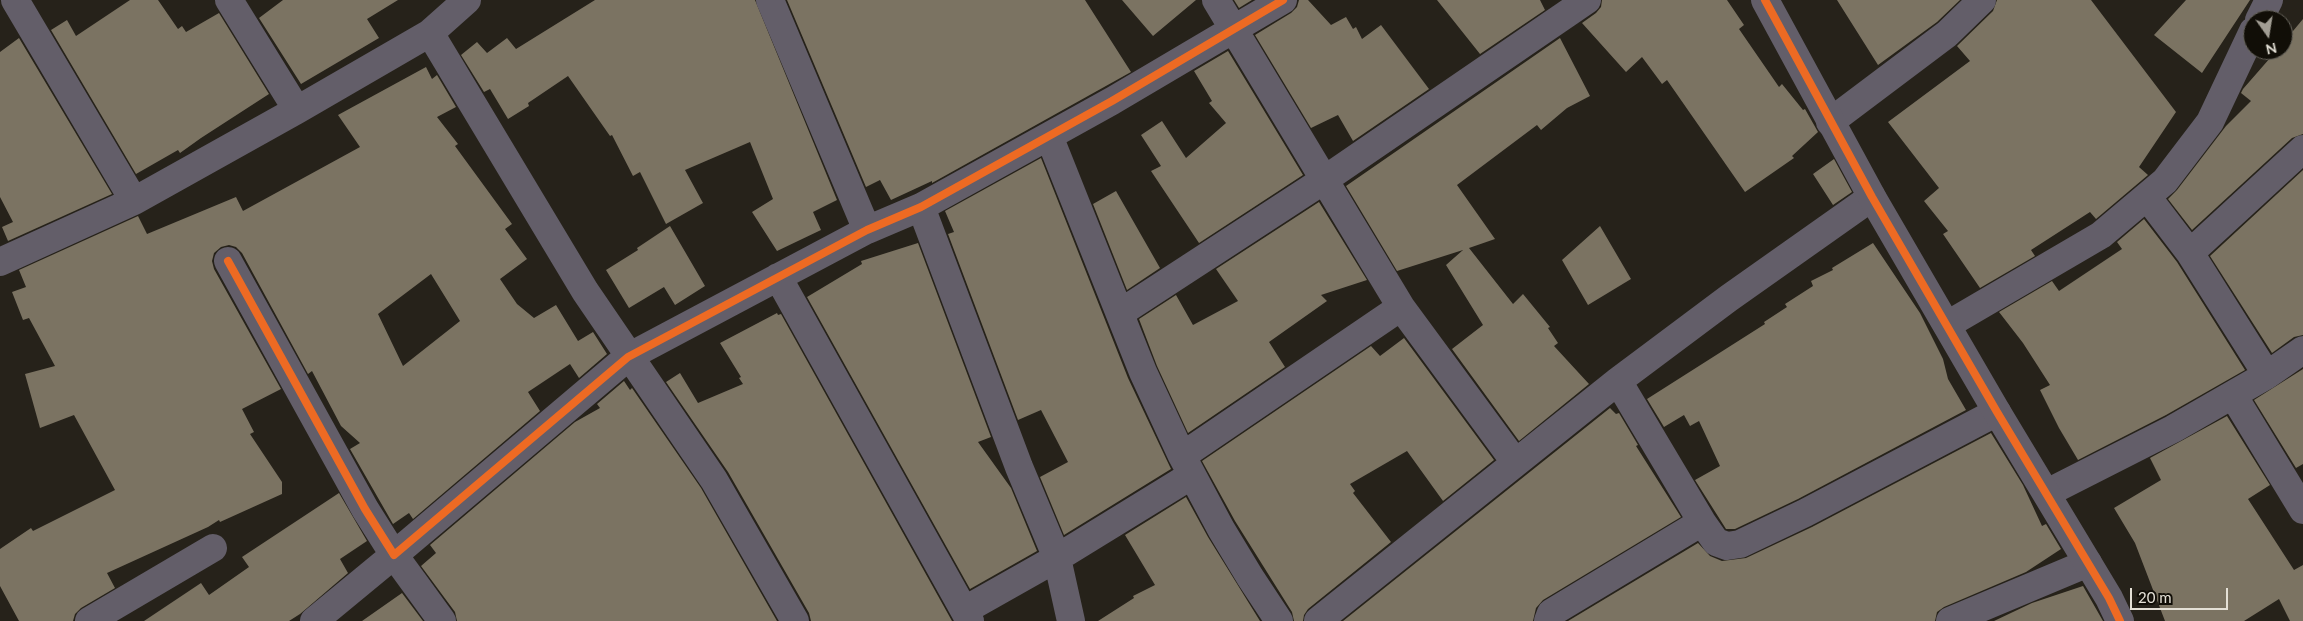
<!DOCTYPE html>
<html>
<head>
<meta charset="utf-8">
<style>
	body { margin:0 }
	#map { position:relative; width:2303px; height:621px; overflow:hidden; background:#26221a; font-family:Lato,sans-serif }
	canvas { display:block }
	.north { position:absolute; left:2243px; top:10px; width:50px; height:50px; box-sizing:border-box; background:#110e07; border:1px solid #65625a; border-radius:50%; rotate:167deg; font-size:14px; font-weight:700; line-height:20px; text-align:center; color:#e4e0d6 }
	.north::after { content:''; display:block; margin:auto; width:18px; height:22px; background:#a29e94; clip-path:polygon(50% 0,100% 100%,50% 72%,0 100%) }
	.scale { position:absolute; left:2130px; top:588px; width:98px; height:22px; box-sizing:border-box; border:2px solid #e4e0d6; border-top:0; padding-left:6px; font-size:15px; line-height:18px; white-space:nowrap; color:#e4e0d6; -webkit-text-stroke:4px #110e07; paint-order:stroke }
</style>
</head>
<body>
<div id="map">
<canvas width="2303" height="621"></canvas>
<div class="north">N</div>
<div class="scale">20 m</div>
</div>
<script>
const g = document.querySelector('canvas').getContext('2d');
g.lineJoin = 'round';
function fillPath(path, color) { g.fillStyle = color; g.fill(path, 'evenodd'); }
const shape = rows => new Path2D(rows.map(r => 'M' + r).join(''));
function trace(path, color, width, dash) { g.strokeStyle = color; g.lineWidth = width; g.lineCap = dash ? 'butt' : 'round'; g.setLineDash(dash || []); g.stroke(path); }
fillPath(shape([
	[130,0,158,0,178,29,182,26,186,32,219,13,269,94,201,138,180,153,178,150,136,174,51,30,67,20,76,36],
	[283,0,398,0,367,19,379,38,301,84,259,18],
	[595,0,755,0,837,200,813,212,821,230,777,251,752,212,773,199,750,142,685,170,703,203,666,224,640,172,633,176,612,135,610,136,568,76,528,103,529,106,508,119,490,89,484,92,461,55,477,42,487,53,507,38,516,49],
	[787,0,1085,0,1131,72,932,183,932,181,891,200,880,180,866,187],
	[1122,0,1196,0,1153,36],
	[1234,0,1252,0,1239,8],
	[1299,0,1308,0,1331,25,1346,17,1353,29,1356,27,1362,39,1381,25,1429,89,1353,141,1338,115,1311,128,1255,35,1291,13,1297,7],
	[1437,0,1540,0,1545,10,1480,54],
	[1602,0,1727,0,1744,25,1739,29,1779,87,1782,84,1803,110,1805,109,1818,132,1792,156,1794,158,1745,192,1667,80,1662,84,1642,57,1626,72,1582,23,1596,13,1601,7],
	[1837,0,1960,0,1937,22,1878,65],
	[1997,0,2091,0,2176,112,2139,167,2148,175,2096,219,2090,212,2031,250,2035,256,1980,288,1943,234,1948,231,1924,201,1939,188,1888,122,1970,61,1957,46,1993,11],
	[2186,0,2250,0,2202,73,2154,35],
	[2303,19,2303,134,2292,138,2192,230,2168,199,2177,190,2226,126,2251,101,2241,93,2243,89,2277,50,2283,50,2283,43],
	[19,38,112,194,8,241,2,227,13,222,0,197,0,52],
	[1560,38,1590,96,1567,108,1541,130,1537,125,1457,185,1495,239,1469,248,1513,304,1523,294,1550,327,1548,328,1558,343,1554,346,1589,384,1519,441,1452,349,1483,325,1446,265,1463,250,1397,271,1346,186],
	[1228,51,1303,175,1199,243,1151,171,1161,166,1141,135,1162,121,1186,158,1226,123,1209,103,1212,101,1194,71],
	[426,67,432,79,437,75,456,107,437,117,458,144,455,146,512,224,505,229,527,259,500,279,517,304,534,318,556,305,578,341,593,332,607,354,579,378,570,364,528,392,540,411,413,519,409,513,393,524,350,449,360,443,341,426,312,371,308,374,242,253,236,247,229,245,221,247,214,253,212,261,214,269,281,389,242,409,254,432,250,434,282,482,282,494,220,522,219,520,208,527,107,573,115,588,81,608,75,614,73,621,19,621,0,586,0,549,31,528,33,531,115,490,74,415,40,428,25,374,55,366,29,318,23,320,12,292,26,287,19,270,138,216,147,234,236,197,243,211,360,147,338,115],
	[431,274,460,321,403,366,378,314],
	[1041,158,1128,378,1171,469,1064,535,1040,477,1068,462,1041,410,1018,420,948,234,954,232,945,211],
	[1834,159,1852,192,1833,205,1813,174],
	[2303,170,2303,335,2294,337,2272,353,2210,256],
	[1116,191,1160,268,1127,290,1093,204],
	[1319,202,1367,280,1321,295,1327,301,1269,342,1285,367,1188,433,1157,366,1139,319,1176,295,1193,325,1238,301,1216,269],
	[2144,219,2177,262,2245,370,2166,415,2078,460,2059,428,2040,390,2050,385,2023,343,1999,312,2052,281,2059,291,2122,249,2117,242],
	[670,226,705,286,675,305,664,287,629,308,606,270,638,250,637,248],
	[1600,226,1631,279,1588,305,1562,260],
	[918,243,991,437,978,442,1011,488,1037,551,970,589,807,297,862,264,861,261],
	[1873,243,1920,313,1943,359,1948,379,1966,410,1798,499,1735,529,1726,529,1695,480,1720,466,1699,421,1690,426,1684,415,1664,427,1647,399,1765,324,1764,322,1787,307,1785,304,1813,286,1811,281,1833,270,1832,268],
	[777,313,778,315,781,314,952,621,811,621,809,613,728,472,666,382,680,373,698,403,743,384,739,378,741,377,720,343],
	[1404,338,1494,460,1443,501,1407,451,1350,484,1355,491,1353,493,1391,542,1308,609,1304,615,1303,621,1294,621,1292,612,1235,521,1202,461,1371,346,1380,356],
	[2303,369,2303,464,2296,468,2254,400],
	[624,381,630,390,632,388,701,488,777,621,457,621,455,612,421,566,436,553,430,545,575,422,600,408,597,404],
	[1610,408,1616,414,1619,413,1638,445,1636,446,1681,517,1543,600,1536,608,1533,621,1343,621],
	[2227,416,2270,485,2248,499,2294,570,2303,565,2303,621,2290,621,2279,599,2244,621,2165,621,2135,543,2114,508,2161,480,2150,458],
	[1991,433,2023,485,2042,526,2046,524,2061,549,2026,572,1944,607,1937,612,1935,621,1568,621,1698,543,1710,556,1722,561,1746,558,1812,527],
	[339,493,367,541,340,559,348,573,300,614,289,621,144,621,201,583,209,595,249,567,242,557],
	[1186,497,1208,537,1260,621,1098,621,1134,598,1133,596,1155,585,1125,535],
	[2083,586,2103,621,1994,621,2032,603],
	[402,593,423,621,362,621]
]), '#7b7362');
trace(shape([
	[15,0,134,201],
	[229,0,297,110],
	[770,0,867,230],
	[1216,0,1401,307,1515,462],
	[2259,20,2269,0],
	[430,33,585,291,714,480,795,621],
	[1830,122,1947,34,1982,0],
	[1049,136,1143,372,1182,456,1221,529,1250,577,1279,621],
	[2148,198,2190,253,2267,375],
	[921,207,1019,467,1057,558,1071,621],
	[2190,253,2303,149],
	[228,261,365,509,394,555,628,357,867,230,921,207,1112,101,1283,0],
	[0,262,134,201,297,110,430,33,467,0],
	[778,277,970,621],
	[1120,313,1324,180,1587,0],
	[1947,325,2101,235,2165,181,2210,122,2253,31],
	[1618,381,1702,522,1716,542,1727,546,1740,544,1805,513,1997,412],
	[2233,395,2303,510],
	[1182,456,1401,307],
	[2047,493,2173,429,2267,375,2303,350],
	[965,610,1057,558,1192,475],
	[89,621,213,548],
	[314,621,394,555,442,621],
	[1318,621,1618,381,1729,298,1872,197],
	[1548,621,1551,613,1702,522],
	[1950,621,2088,563]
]), '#635e69', 28);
trace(shape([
	[1765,0,1872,197,1997,412,2109,598,2120,621]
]), '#635e69', 28);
trace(shape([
	[1765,0,1872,197,1997,412,2109,598,2120,621],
	[228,261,365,509,394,555,628,357,867,230,921,207,1112,101,1283,0]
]), '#ed6a23', 8);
</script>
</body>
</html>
